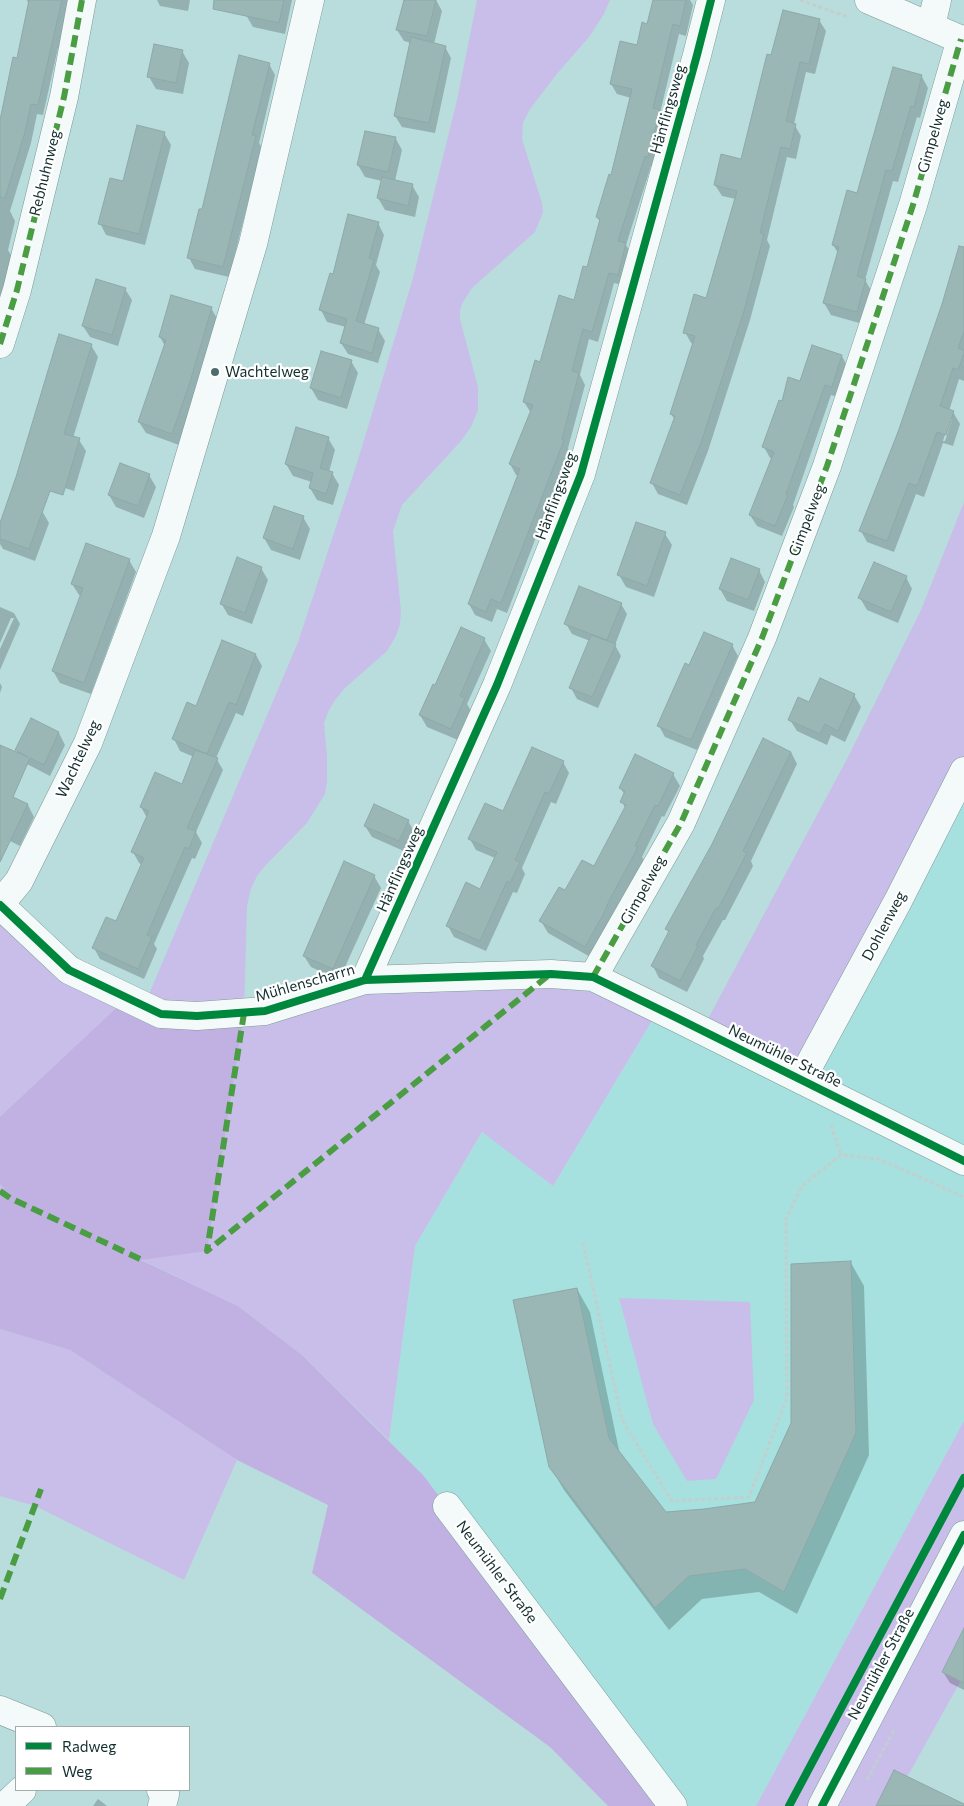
<!DOCTYPE html>
<html>
<head>
<meta charset="utf-8">
<style>
	body { margin:0 }
	#map { position:relative; width:964px; height:1806px; overflow:hidden; background:#b9dddc; font-family:Commissioner,sans-serif }
	canvas { display:block }
	.legend { position:absolute; left:15px; top:1726px; width:175px; height:65px; box-sizing:border-box; background:#fff; border:1px solid #a1acab; margin:0; padding:6px 9px; list-style:none; font-size:15px; color:#142f2e }
	.legend li { display:flex; align-items:center; gap:10px; height:25px }
	.legend b { width:25px; border:1px solid #a1acab }
</style>
</head>
<body>
<div id="map">
<canvas width="964" height="1806"></canvas>
<ul class="legend">
<li><b style="height:6px;background:#00873e"></b>Radweg</li>
<li><b style="height:6px;background:#4a9d42"></b>Weg</li>
</ul>
</div>
<script>
const g = document.querySelector('canvas').getContext('2d');
g.lineJoin = 'round';
function fillPath(path, color) { g.fillStyle = color; g.fill(path, 'evenodd'); }
const shape = rows => new Path2D(rows.map(r => 'M' + r).join(''));
function trace(path, color, width, dash) { g.strokeStyle = color; g.lineWidth = width; g.lineCap = dash ? 'butt' : 'round'; g.setLineDash(dash || []); g.stroke(path); }
function write(font, color, halo, rows, align = 'center') {
  g.font = font + ' Commissioner,sans-serif'; g.lineWidth = 4.5; g.setLineDash([]); g.textBaseline = 'middle'; g.strokeStyle = halo; g.fillStyle = color; for (const [text, x, y, turn = 0] of rows) {
    g.save(); g.translate(x, y); g.rotate((+turn || 0) * Math.PI / 180); g.textAlign = isNaN(turn) ? turn : align; if (halo) g.strokeText(text, 0, 0); g.fillText(text, 0, 0); g.restore();
  }
}
fillPath(shape([
	[964,771,964,1421,756,1806,673,1806,423,1475,389,1440,415,1246,483,1132,553,1186,651,1023,677,1018,801,1079]
]), '#a6e1df');
fillPath(shape([
	[477,0,610,0,604,14,589,37,556,75,530,109,523,123,522,139,542,203,543,212,535,232,472,288,463,302,460,310,460,319,478,387,478,410,471,427,461,441,402,505,393,531,401,611,400,624,396,636,387,651,345,688,335,700,328,712,324,723,327,756,327,782,325,794,307,823,265,866,257,876,251,889,247,906,244,1012,365,980,551,974,659,1009,553,1186,482,1132,415,1246,389,1440,302,1355,238,1306,140,1259,4,1188,0,1193,0,905,144,1006,298,642,357,463,413,278,457,100],
	[964,502,964,771,809,1066,702,1030,848,757,921,610],
	[619,1298,750,1302,754,1400,716,1479,687,1481,653,1424],
	[0,1329,70,1350,237,1460,184,1580,35,1506,0,1496],
	[964,1421,964,1675,891,1806,756,1806]
]), '#c9beea');
fillPath(shape([
	[127,998,244,1013,207,1251,141,1260,238,1306,302,1355,423,1475,673,1806,608,1806,550,1747,312,1573,328,1505,237,1460,70,1350,0,1329,0,1193,4,1188,0,1184,0,1117]
]), '#c1b1e3');
fillPath(shape([
	[27,0,70,0,59,48,58,48,43,115,37,114,31,143,10,211,15,221,8,250,12,257,0,301,0,126,18,59,29,6],
	[157,0,190,0,188,11,160,6],
	[249,0,292,0,285,34,253,27,246,15],
	[405,0,436,0,442,11,434,44,445,47,451,58,435,133,402,127,395,116,411,43,404,41,397,30],
	[654,0,690,0,693,5,686,36,679,34,660,113,665,122,654,167,651,166,626,245,632,255,623,285,614,283,598,342,589,339,580,375,585,385,568,448,569,451,507,613,497,609,492,622,475,615,469,604,519,476,516,475,510,464,531,413,524,402,541,364,575,301,588,268,601,223,597,217,612,176,631,98,617,94,611,84,638,46,648,25],
	[819,20,826,31,815,74,806,72,794,124,801,136,796,159,787,157,767,240,770,246,750,320,708,451,687,505,658,494,652,483,675,420,671,414,694,344,691,343,685,332,707,299,736,199,722,196,715,185,742,160,772,56],
	[182,51,189,63,183,94,156,89,149,77],
	[269,64,275,75,259,143,262,148,229,277,195,269,189,258],
	[922,77,928,88,920,118,917,117,898,182,893,181,865,280,872,292,863,324,831,315,824,303,838,253,833,245,857,195],
	[164,133,171,145,145,245,106,235,100,223,124,183],
	[396,139,402,150,395,181,412,185,419,197,415,217,385,210,378,198,382,181,365,177,358,165],
	[378,223,384,235,376,265,380,272,364,325,378,329,385,341,378,363,348,354,341,343,346,327,327,322,321,310,334,275],
	[964,254,964,381,959,379,949,411,953,412,960,424,953,446,943,443,924,497,916,494,894,552,867,542,861,531],
	[950,419,952,419,945,441,943,441],
	[125,289,132,300,118,346,90,337,83,326],
	[211,308,218,320,196,394,179,445,146,433,139,422,165,346,160,337],
	[91,345,98,357,73,438,79,440,86,451,74,491,29,476],
	[842,356,848,368,838,397,831,395,793,505,794,507,782,536,757,526,750,515,773,459,770,458,764,447,782,403,801,382],
	[351,361,358,373,347,409,318,400,311,388],
	[328,438,335,450,329,472,332,473,339,485,333,505,317,500,310,488,312,482,293,476,286,464],
	[149,475,156,487,144,518,116,507,109,495],
	[42,511,49,523,35,561,3,549,0,544,0,527],
	[303,517,310,529,300,560,271,550,264,538],
	[637,524,665,534,672,545,654,597,626,587,619,575],
	[129,560,136,572,91,694,60,683,53,671,82,596,79,595,72,584],
	[261,568,268,580,252,624,228,615,221,603],
	[759,570,765,582,754,611,727,601,720,589],
	[906,577,912,589,898,623,867,610,860,598],
	[621,604,627,614,615,645,621,656,598,708,577,699,571,688,590,641,572,634,566,624],
	[0,607,14,613,20,624,0,670,0,649,14,618,11,618,0,643],
	[484,639,491,651,467,704,471,711,458,740,427,727,420,715,436,686],
	[732,645,738,656,697,750,665,737,659,726,690,667],
	[256,655,262,666,243,716,236,713,216,758,223,770,196,832,202,843,195,859,192,858,154,944,157,949,144,979,100,959,94,948,116,923,142,865,139,863,133,852,147,818,141,807,183,786,194,757,180,751,174,739,197,707],
	[0,683,2,687,0,693],
	[854,695,861,707,845,742,831,735,827,745,797,731,790,720,809,704],
	[31,720,59,733,65,745,50,776,23,762,17,750],
	[791,752,797,764,751,861,753,866,725,920,723,920,703,956,704,959,687,992,659,978,653,966,669,934,667,929],
	[563,762,569,773,556,804,551,802,522,868,525,874,517,893,513,892,486,951,454,937,448,926,481,890,495,858,476,850,470,839],
	[673,774,680,786,664,817,662,816,642,857,644,860,592,958,548,933,541,921,565,892,594,868,626,809,622,802,625,795,620,788],
	[0,792,28,805,34,817,20,846,0,836],
	[408,821,415,833,406,852,372,837,365,826],
	[374,876,381,888,339,980,311,967,304,956],
	[851,1263,864,1286,869,1455,797,1614,759,1592,702,1599,669,1630,564,1490,550,1466,577,1289,590,1312,620,1455,665,1514,756,1503,793,1423],
	[964,1631,964,1690,950,1683,943,1672],
	[98,1799,107,1806,93,1806]
]), '#0003');
const building = shape([
	[29,0,62,0,38,105,31,104,25,132,5,198,0,197,0,120,13,57,17,58,29,0],
	[214,0,284,0,279,23,213,9,214,0],
	[404,0,436,0,427,36,396,30,404,0],
	[653,0,686,0,680,26,673,24,653,108,660,110,648,157,645,156,618,241,626,243,618,275,609,273,592,332,583,329,572,371,579,373,562,439,564,440,501,603,491,599,486,612,468,604,520,469,509,464,533,405,523,402,535,360,540,362,559,295,574,300,583,266,587,267,600,219,596,217,609,174,611,175,632,89,610,84,620,41,637,45,642,22,647,24,653,0],
	[783,10,820,19,809,64,800,62,786,121,796,124,790,149,781,147,760,233,764,234,745,308,702,440,680,495,650,483,675,416,670,414,695,336,683,333,694,294,706,298,737,191,714,185,721,154,741,159,767,54,771,55,783,10],
	[411,37,446,46,429,123,394,116,411,37],
	[154,44,183,50,176,83,147,77,154,44],
	[239,55,270,63,252,135,256,136,223,267,187,258,199,209,202,209,239,55],
	[893,67,922,75,914,107,911,106,892,171,886,170,857,276,866,279,857,312,823,303,839,247,832,245,847,190,857,193,893,67],
	[137,125,165,132,139,234,98,224,110,178,123,181,137,125],
	[365,131,396,137,388,172,357,165,365,131],
	[382,177,413,184,408,206,377,198,382,177],
	[348,214,379,222,369,258,374,260,356,321,379,328,372,353,340,343,347,319,319,310,330,273,333,274,348,214],
	[959,246,964,247,964,332,958,348,964,350,964,354,958,370,953,368,940,406,954,411,946,435,937,432,917,486,909,483,887,541,859,531,898,432,942,304,959,246],
	[96,279,126,288,112,335,82,326,96,279],
	[171,295,212,307,190,382,172,434,138,422,166,340,159,337,171,295],
	[59,334,92,344,64,434,80,438,63,495,50,491,29,549,0,539,0,523,16,477,59,334],
	[812,345,842,355,832,387,825,385,786,494,788,495,775,526,749,515,774,452,762,447,779,400,782,401,788,377,800,381,812,345],
	[321,351,352,360,341,398,310,388,321,351],
	[296,427,329,437,320,468,333,472,326,494,309,488,313,473,285,464,296,427],
	[120,463,150,474,138,506,108,495,120,463],
	[274,506,304,516,293,549,263,538,274,506],
	[636,522,666,532,647,586,617,575,636,522],
	[86,543,130,559,84,683,52,671,83,588,71,584,86,543],
	[237,557,262,567,245,613,220,604,237,557],
	[731,558,760,569,748,600,719,589,731,558],
	[874,562,907,576,891,612,858,598,874,562],
	[579,586,622,603,607,640,564,624,579,586],
	[461,627,485,638,460,696,465,698,451,729,419,715,433,684,435,685,461,627],
	[704,632,733,644,691,740,657,726,685,663,689,665,704,632],
	[591,635,616,644,592,697,569,688,591,635],
	[222,640,256,654,236,705,229,702,207,754,172,739,187,702,196,706,222,640],
	[820,678,855,694,838,731,825,724,820,734,788,720,798,697,809,702,820,678],
	[31,718,59,732,44,765,30,758,13,797,28,804,0,862,0,745,28,757,15,750,31,718],
	[763,738,791,752,743,851,747,853,718,909,716,908,696,945,698,946,680,981,651,966,669,931,665,929,712,844,763,738],
	[532,747,564,761,549,794,545,792,515,860,520,862,510,883,507,881,480,941,446,926,466,882,480,889,497,852,468,839,485,803,503,811,532,747],
	[195,750,218,758,187,828,196,831,189,849,185,847,147,935,152,937,138,969,92,948,106,917,116,921,144,858,131,852,149,811,140,807,155,772,182,784,195,750],
	[635,754,674,773,658,806,655,805,635,846,638,847,609,901,604,913,585,947,539,921,559,887,565,890,582,860,594,866,626,805,620,802,625,791,619,788,635,754],
	[374,804,409,820,399,841,364,826,374,804],
	[344,861,375,875,333,969,303,956,344,861],
	[851,1261,856,1433,784,1592,745,1569,689,1576,655,1608,549,1467,513,1300,577,1288,609,1438,666,1512,704,1509,755,1502,791,1423,791,1264,851,1261],
	[964,1628,964,1683,942,1672,964,1628],
	[894,1770,964,1804,964,1806,876,1806,894,1770]
]);
fillPath(building, '#9ab7b6');
trace(building, '#8ca9a8', 1);
const minor = shape([
	[869,0,964,41],
	[931,26,937,0],
	[0,344,17,290,64,97,82,0],
	[0,904,19,881,88,743,166,536,253,244,310,0],
	[0,905,69,970,161,1014,197,1016,265,1011,365,980,551,974,593,977,677,1018,964,1161],
	[593,977,681,823,762,638,827,466,913,205,961,39],
	[365,980,497,685,581,474,697,55,711,0],
	[801,1080,898,901,964,771],
	[447,1506,673,1806],
	[0,1710,42,1727],
	[161,1790,165,1794,162,1806],
	[5,1806,22,1790],
	[822,1806,964,1535]
]);
trace(minor, '#7c9998', 29);
trace(shape([
	[800,0,848,17],
	[831,1125,841,1155],
	[583,1243,622,1420,672,1501,749,1497,787,1398,786,1219,802,1186,841,1155,879,1159,964,1197],
	[867,1780,894,1730]
]), '#c3cfce', 3, [4, 2.5]);
trace(minor, '#f4fafa', 28);
trace(shape([
	[0,344,17,290,64,97,82,0],
	[593,977,681,823,762,638,827,466,913,205,961,39],
	[244,1013,207,1251,549,975],
	[0,1191,10,1198,140,1259],
	[0,1599,41,1489]
]), '#4a9d42', 6, [12, 6]);
trace(shape([
	[0,905,69,970,161,1014,197,1016,265,1011,365,980,551,974,593,977,677,1018,964,1161],
	[365,980,497,685,581,474,697,55,711,0],
	[789,1806,964,1478],
	[822,1806,964,1535]
]), '#00873e', 8);
for (const [x, y, r, color] of [
	[215,372,5,"#4e6c6b"]
]) { const dot = new Path2D(); dot.arc(x, y, r, 0, 2 * Math.PI); g.fillStyle = color; g.fill(dot); trace(dot, '#fff', 2); }
write('15px', '#142f2e', '#fff', [
	["Hänflingsweg",668,109,-74],
	["Gimpelweg",933,136,-74],
	["Rebhuhnweg",45,173,-76],
	["Hänflingsweg",556,496,-70],
	["Gimpelweg",807,520,-69],
	["Wachtelweg",78,759,-65],
	["Hänflingsweg",400,869,-66],
	["Gimpelweg",643,890,-61],
	["Dohlenweg",884,926,-62],
	["Mühlenscharrn",305,983,-16],
	["Neumühler Straße",785,1056,26],
	["Neumühler Straße",497,1572,53],
	["Neumühler Straße",881,1664,-62]
]);
write('15px', '#142f2e', '#fff', [
	["Wachtelweg",225,372]
], 'left');
</script>
</body>
</html>
